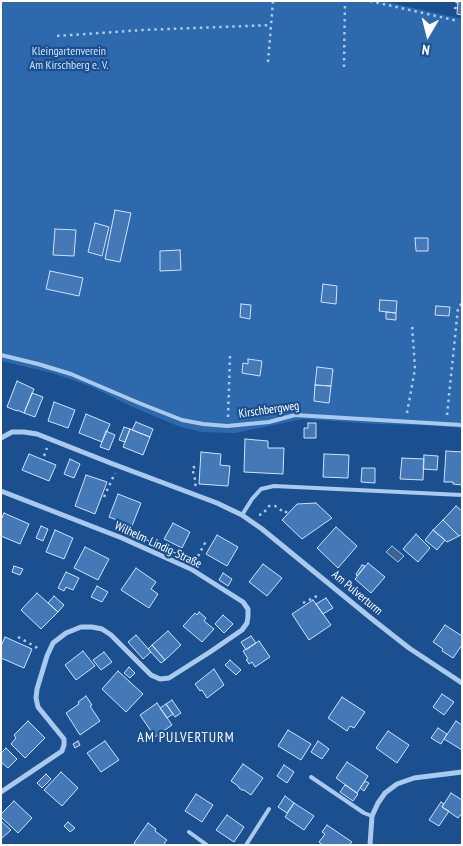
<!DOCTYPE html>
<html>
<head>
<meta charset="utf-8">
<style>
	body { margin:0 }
	#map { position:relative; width:463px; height:846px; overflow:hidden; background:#1b4f8f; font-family:"PT Sans Narrow",sans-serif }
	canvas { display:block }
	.frame { position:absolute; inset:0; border:2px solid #fff; pointer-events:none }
	.north { position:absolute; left:403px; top:10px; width:50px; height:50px; -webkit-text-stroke:4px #1b4f8f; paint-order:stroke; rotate:188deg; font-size:14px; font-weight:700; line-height:20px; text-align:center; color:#fff }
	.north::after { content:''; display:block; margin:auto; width:18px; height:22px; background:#fff; clip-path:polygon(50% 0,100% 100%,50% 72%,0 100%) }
</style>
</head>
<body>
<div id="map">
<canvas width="463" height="846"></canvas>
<div class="frame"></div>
<div class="north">N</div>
</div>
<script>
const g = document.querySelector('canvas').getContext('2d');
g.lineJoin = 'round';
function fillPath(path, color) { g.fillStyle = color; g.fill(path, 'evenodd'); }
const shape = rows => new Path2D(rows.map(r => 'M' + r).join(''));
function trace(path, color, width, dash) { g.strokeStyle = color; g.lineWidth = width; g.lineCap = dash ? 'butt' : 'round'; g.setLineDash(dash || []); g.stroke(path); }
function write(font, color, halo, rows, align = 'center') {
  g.font = font + ' "PT Sans Narrow",sans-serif'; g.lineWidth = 4.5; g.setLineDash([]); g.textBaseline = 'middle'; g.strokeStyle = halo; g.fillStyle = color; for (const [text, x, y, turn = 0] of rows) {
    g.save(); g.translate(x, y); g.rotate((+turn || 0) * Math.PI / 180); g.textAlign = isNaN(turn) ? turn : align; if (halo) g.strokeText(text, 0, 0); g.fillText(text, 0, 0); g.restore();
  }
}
fillPath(shape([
	[1,1,382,1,462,19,462,428,424,425,377,424,303,419,235,433,201,432,178,426,130,406,90,386,52,373,1,361]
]), '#2e69ad');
const water = shape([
	[392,546,404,556,398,562,386,552,392,546]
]);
fillPath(water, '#3c6290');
trace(water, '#9cc4f0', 1);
const building = shape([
	[458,1,462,1,462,15,457,14,458,1],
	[115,210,131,213,120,262,105,259,115,210],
	[95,223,109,227,102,256,88,252,95,223],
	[55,229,76,230,74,256,53,255,55,229],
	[415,238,428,238,428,251,416,251,415,238],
	[180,250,181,270,160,271,160,251,180,250],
	[50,271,83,278,79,296,46,289,50,271],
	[323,284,337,286,336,304,321,302,323,284],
	[380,300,397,301,396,313,379,311,380,300],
	[241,304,251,305,250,319,240,317,241,304],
	[436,306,450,307,449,316,435,315,436,306],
	[386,312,396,313,396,320,386,319,386,312],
	[248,359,262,361,260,376,242,373,243,363,248,364,248,359],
	[317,367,333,369,331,386,315,385,317,367],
	[17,381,34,389,24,413,17,410,17,411,7,407,17,381],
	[315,385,331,386,329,403,314,401,315,385],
	[32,393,43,397,35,417,24,413,32,393],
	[54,402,75,410,68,428,48,421,54,402],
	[86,414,110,424,102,442,79,433,86,414],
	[136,422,153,429,150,437,132,430,136,422],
	[308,423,316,423,316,438,304,438,304,428,308,428,308,423],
	[124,427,130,429,125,442,119,440,124,427],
	[130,429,150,437,143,455,123,447,130,429],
	[106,431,115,435,109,450,100,447,106,431],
	[245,439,268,441,268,448,284,448,283,474,244,472,245,439],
	[446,451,462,452,462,485,453,484,453,482,444,482,446,451],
	[201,452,221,454,220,465,230,466,228,486,199,484,201,452],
	[29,454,56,465,49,481,22,470,29,454],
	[324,454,349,455,348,478,323,477,324,454],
	[424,455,438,456,437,470,423,469,424,455],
	[402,458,424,459,423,480,400,479,402,458],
	[70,459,80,464,74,478,64,474,70,459],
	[362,468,375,468,375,483,361,482,362,468],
	[86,475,107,482,95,514,75,506,86,475],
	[118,494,141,503,132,526,109,517,118,494],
	[316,503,332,518,302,539,282,520,297,504,316,503],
	[456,506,462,511,462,534,459,536,443,520,456,506],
	[4,513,29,524,20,544,1,536,1,520,4,513],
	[443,520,459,536,447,542,433,530,443,520],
	[173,523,190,532,182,548,164,539,173,523],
	[41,526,48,529,43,541,36,538,41,526],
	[336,527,357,546,338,568,317,548,336,527],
	[55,530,73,538,64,559,46,552,55,530],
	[433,530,445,540,437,550,425,540,433,530],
	[416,534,430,548,418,562,403,549,416,534],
	[217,535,238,547,227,566,206,554,217,535],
	[85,547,109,559,98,580,74,568,85,547],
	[368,563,385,577,371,593,355,579,368,563],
	[263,564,282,578,267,596,249,582,263,564],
	[362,565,365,566,357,576,356,574,362,565],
	[14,566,23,569,20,575,12,572,14,566],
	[136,568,156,582,151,589,158,594,149,608,121,590,136,568],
	[66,572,79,578,73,590,66,587,64,591,58,588,66,572],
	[223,573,232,579,228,586,219,580,223,573],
	[97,586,108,592,102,602,91,597,97,586],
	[37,593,58,612,41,629,21,610,37,593],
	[54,596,64,605,58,612,48,603,54,596],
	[326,598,333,608,323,614,316,604,326,598],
	[313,600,331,625,309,640,292,614,313,600],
	[199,612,206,618,204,621,214,629,202,642,183,626,195,613,197,615,199,612],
	[223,615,233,624,224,633,215,624,223,615],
	[445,625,462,636,462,645,453,658,442,651,443,649,433,642,445,625],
	[168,631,181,645,165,660,152,645,168,631],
	[136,635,151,652,143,659,128,642,136,635],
	[251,636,256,643,246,650,241,642,251,636],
	[5,637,32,649,24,668,1,658,1,646,5,637],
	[259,641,270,657,255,667,252,662,249,664,248,662,246,660,248,659,243,651,259,641],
	[152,645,165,660,161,663,148,649,152,645],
	[83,651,95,666,76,680,65,665,83,651],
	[104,652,112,662,101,670,93,660,104,652],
	[230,660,241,670,236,675,225,665,230,660],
	[129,667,135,673,130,678,124,673,129,667],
	[214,669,224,685,207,698,202,690,200,691,195,684,214,669],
	[118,671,143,694,126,712,102,689,118,671],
	[442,694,454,702,444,715,433,707,442,694],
	[86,696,92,705,90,706,100,721,80,735,66,713,79,704,78,702,86,696],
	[342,697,365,712,354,728,350,726,347,731,328,718,342,697],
	[172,700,181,713,175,717,166,704,172,700],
	[157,703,172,725,155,737,140,715,157,703],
	[166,704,173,714,167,718,160,708,166,704],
	[28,721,45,738,25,758,11,744,16,738,14,735,28,721],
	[456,721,462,725,462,750,444,739,456,721],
	[438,728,447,734,441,744,431,738,438,728],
	[288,730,311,744,301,760,278,746,288,730],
	[388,731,409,745,397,763,376,748,388,731],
	[78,741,80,745,75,748,73,744,78,741],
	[105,741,119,760,101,772,87,753,105,741],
	[318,741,329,749,322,759,311,752,318,741],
	[6,748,17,759,8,768,1,762,1,753,6,748],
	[347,762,368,776,357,793,336,778,347,762],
	[243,764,263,778,251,795,244,790,242,790,239,788,238,786,231,781,243,764],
	[284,765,294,772,287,783,277,776,284,765],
	[61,772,78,788,62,806,44,790,61,772],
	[46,774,51,779,42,788,37,783,46,774],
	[365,781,369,783,364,791,360,788,365,781],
	[345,785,358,794,353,801,340,792,345,785],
	[451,793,462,800,462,813,458,818,442,807,451,793],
	[196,794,213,805,202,822,185,811,196,794],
	[285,796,294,803,287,813,278,807,285,796],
	[14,801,32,818,18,833,1,817,1,814,14,801],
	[441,802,444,804,442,807,449,811,439,826,429,820,441,802],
	[294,803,314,816,304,830,285,817,294,803],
	[227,815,244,827,234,842,216,830,227,815],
	[1,821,11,830,1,839,1,821],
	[68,822,75,828,70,832,64,826,68,822],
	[148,823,156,829,155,831,167,840,163,845,137,845,134,843,148,823],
	[327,825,352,842,349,845,323,845,319,842,325,834,322,832,327,825]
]);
fillPath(building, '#4478b7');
trace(building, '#cfe3fa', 1);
trace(shape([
	[370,1,458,21],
	[457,1,455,8,457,8],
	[57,36,143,30,271,25],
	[268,62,273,1],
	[344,67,345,1],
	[407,413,415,369,412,324],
	[447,415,458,308,462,303],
	[228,417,230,356],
	[44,456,47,448],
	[195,486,196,483,192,468,197,466],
	[104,497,115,473],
	[259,515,263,514,269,506,275,506,285,513,289,509],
	[195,562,206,541],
	[303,603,319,595],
	[18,637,36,647,39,651]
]), '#a9c9ee', 2.5, [2.5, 4]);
trace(shape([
	[1,355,38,364,71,374,139,403,182,420,203,424,227,426,269,422,295,415,462,425],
	[242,515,252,499,261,489,274,486,462,495],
	[311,777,364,813,372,816],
	[189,832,207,845],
	[246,845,269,809]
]), '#a9c9ee', 4);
trace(shape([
	[1,438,12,432,24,432,37,434,113,464,217,503,242,515,262,529,372,619,409,648,462,683],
	[1,491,122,538,191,569,243,602,248,609,248,616,247,623,242,630,210,652,169,678,160,679,151,675,111,635,102,629,92,627,81,627,66,633,53,643,47,656,37,689,36,698,38,707,64,739,64,745,62,751,1,792],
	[370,845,372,816,378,803,385,793,397,784,414,778,462,772]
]), '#a9c9ee', 5);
write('12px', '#cfe3fa', '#1b4f8f', [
	["Kleingartenverein",69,52],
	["Am Kirschberg e. V.",69,66]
]);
write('12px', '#fff', '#1b4f8f', [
	["Kirschbergweg",269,410,-8],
	["Wilhelm-Lindig-Straße",158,545,25],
	["Am Pulverturm",357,593,40]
]);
g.letterSpacing = '1px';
write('14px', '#fff', '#1b4f8f', [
	["AM PULVERTURM",186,738]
]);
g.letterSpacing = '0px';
</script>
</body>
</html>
